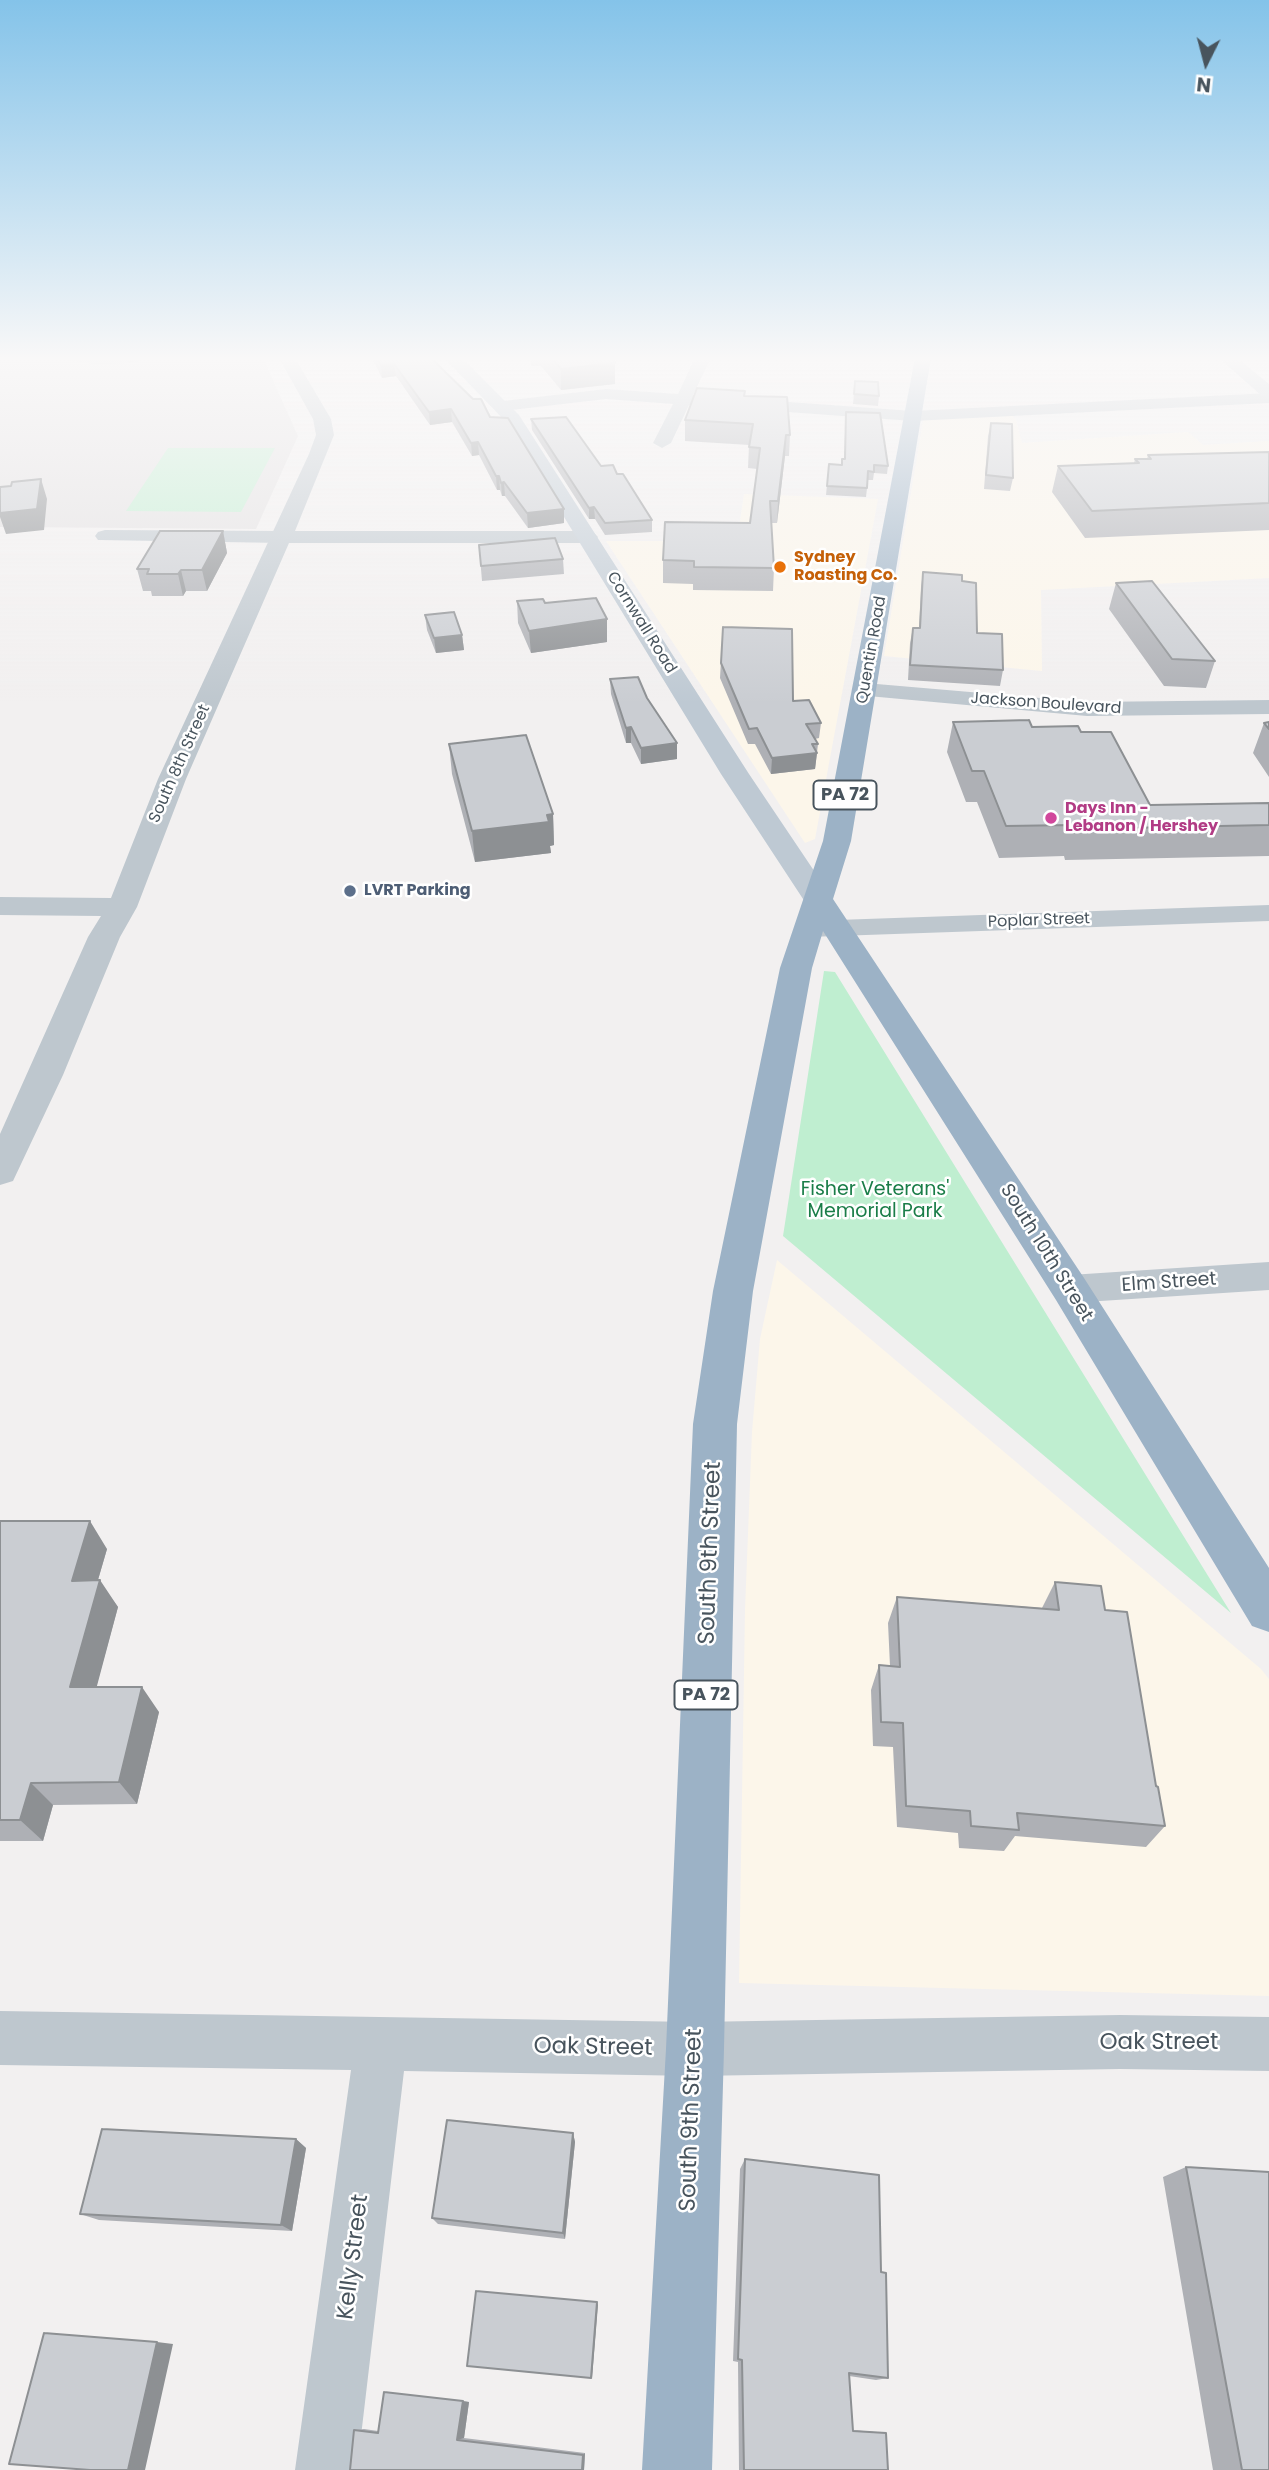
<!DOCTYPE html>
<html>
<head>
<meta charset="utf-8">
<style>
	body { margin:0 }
	#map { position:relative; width:1269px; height:2470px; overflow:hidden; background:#f2f0f0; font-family:Poppins,sans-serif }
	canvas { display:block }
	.north { position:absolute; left:1171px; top:28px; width:70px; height:70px; -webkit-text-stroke:5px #fff; paint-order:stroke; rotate:186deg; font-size:19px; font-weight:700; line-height:28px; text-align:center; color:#48545d }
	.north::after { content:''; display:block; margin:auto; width:24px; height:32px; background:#48545d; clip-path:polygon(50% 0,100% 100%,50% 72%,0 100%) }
</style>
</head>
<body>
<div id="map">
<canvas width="1269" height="2470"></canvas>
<div class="north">N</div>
</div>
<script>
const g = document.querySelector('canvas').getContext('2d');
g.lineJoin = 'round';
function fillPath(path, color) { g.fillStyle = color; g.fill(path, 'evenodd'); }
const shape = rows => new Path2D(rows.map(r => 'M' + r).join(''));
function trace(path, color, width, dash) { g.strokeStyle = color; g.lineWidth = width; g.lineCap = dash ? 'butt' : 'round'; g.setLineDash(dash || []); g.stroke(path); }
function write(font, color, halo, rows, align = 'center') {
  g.font = font + ' Poppins,sans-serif'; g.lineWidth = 5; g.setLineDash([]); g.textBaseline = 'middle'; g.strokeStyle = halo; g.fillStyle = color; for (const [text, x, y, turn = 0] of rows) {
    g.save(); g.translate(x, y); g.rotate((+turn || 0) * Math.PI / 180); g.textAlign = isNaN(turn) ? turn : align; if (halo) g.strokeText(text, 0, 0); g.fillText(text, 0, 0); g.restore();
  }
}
fillPath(shape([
	[1011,414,1016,420,1022,443,1188,432,1203,445,1269,441,1269,578,1041,590,1042,671,884,656,923,421,927,418],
	[744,494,878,499,815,839,805,843,606,541,737,541],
	[777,1260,1261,1669,1269,1679,1269,1996,739,1983,745,1610,752,1432,760,1339]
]), '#fcf6ea');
fillPath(shape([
	[0,358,263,358,298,436,256,529,0,527]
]), '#e3e1e2');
fillPath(shape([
	[168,448,275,448,241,512,126,511],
	[824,971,835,972,1231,1613,783,1236]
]), '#bfeed0');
fillPath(shape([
	[695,358,711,358,693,395,913,411,1269,393,1269,403,913,421,689,405,671,443,662,448,653,443,673,404,606,399,503,411,495,406,503,401,606,389,678,394,695,358],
	[105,530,283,531,293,537,283,543,98,540,95,536,98,532,105,530],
	[865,683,1087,702,1269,700,1269,714,1087,716,857,695,854,690,857,685,865,683],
	[1269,905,1269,921,808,937,798,935,794,929,798,923,808,921,1269,905],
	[1269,1262,1269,1290,1070,1303,1057,1299,1052,1289,1057,1279,1070,1275,1269,1262],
	[0,2011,695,2022,1120,2015,1269,2017,1269,2071,1120,2069,695,2076,404,2071,357,2470,295,2470,351,2070,0,2065,0,2011]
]), '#bec7ce');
fillPath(shape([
	[279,358,295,358,331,419,334,435,295,531,587,531,594,533,598,537,594,541,587,543,289,543,186,779,137,907,120,937,63,1075,13,1181,0,1185,0,1134,88,937,101,916,0,915,0,897,111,898,158,779,309,454,316,435,313,419,279,358]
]), '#bec7ce');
fillPath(shape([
	[444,358,462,358,519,415,749,774,833,899,829,905,818,908,807,905,721,774,506,422,444,358],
	[1219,358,1237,358,1269,384,1269,398,1263,397,1219,358]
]), '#bec9d3');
fillPath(shape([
	[915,358,931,358,851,841,833,899,1084,1278,1269,1568,1269,1632,1252,1626,1056,1300,823,931,812,968,753,1291,737,1424,724,2049,712,2470,642,2470,666,2049,693,1424,713,1291,780,968,823,841,915,358]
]), '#9cb2c6');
fillPath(shape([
	[64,358,153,358,129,363,96,364,69,361],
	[372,358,431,358,490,417,564,509,564,523,528,528,505,496,502,496,500,490,497,490,479,455,472,456,452,422,430,425,396,376,382,378],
	[531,358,614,358,615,384,561,390,541,366,531,366],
	[855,381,879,396,878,406,853,404],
	[745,391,745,396,790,435,789,456,785,456,777,523,771,523,774,568,773,591,693,590,693,584,663,583,663,560,750,523,757,469,748,468,749,445,685,441,685,420],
	[846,412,888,466,887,474,874,473,873,480,868,480,866,497,826,495,829,464,842,465,844,459],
	[531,419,601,466,617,474,652,520,652,532,605,535,595,519,589,519,532,430],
	[991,423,1013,478,1010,491,984,489,988,436],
	[1269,452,1269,530,1085,538,1052,492,1058,466,1134,463,1135,459,1147,459,1148,455],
	[223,531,227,553,207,591,186,591,183,596,152,596,151,591,143,591,137,569],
	[479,545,563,559,564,574,482,581],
	[923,572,962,581,977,633,1003,670,1000,686,908,680,910,643,913,628,919,628,921,587],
	[1116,583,1215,661,1206,688,1164,686,1109,609],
	[517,601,545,603,607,642,531,653,518,623],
	[425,615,462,635,464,650,436,653,427,630],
	[723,627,793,701,821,723,819,738,815,739,818,744,815,769,771,774,755,744,748,744,720,678],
	[610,679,647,698,677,743,677,759,641,764,631,743,626,743,611,694],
	[953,722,1032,727,1081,732,1150,805,1269,803,1269,856,1065,860,1064,856,999,858,977,802,966,802,947,752],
	[1269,722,1269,777,1253,753,1264,723],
	[449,744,553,814,554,845,550,846,551,853,475,862,452,774],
	[0,1521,107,1549,98,1580,118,1607,96,1687,159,1712,137,1804,53,1805,43,1841,0,1841],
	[1055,1582,1105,1610,1156,1786,1165,1826,1146,1847,1015,1836,1004,1851,959,1848,958,1833,897,1827,893,1747,873,1746,871,1690,879,1665,890,1666,888,1623,897,1597,1042,1608],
	[573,2133,575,2142,565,2239,438,2224,432,2218],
	[296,2139,306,2148,292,2231,99,2220,80,2214],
	[745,2159,881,2272,888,2378,876,2380,849,2376,852,2430,886,2433,888,2470,739,2470,738,2362,733,2361,740,2169],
	[1186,2167,1269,2470,1213,2470,1163,2177],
	[384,2392,469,2402,464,2438,585,2453,584,2470,350,2470,354,2430,364,2429,378,2431]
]), '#aeb0b5');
fillPath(shape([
	[128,358,153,358,129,363],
	[615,363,615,384,561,390,561,369],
	[394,364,396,376,382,378,381,365],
	[451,409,452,422,430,425,429,412],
	[786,435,785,456,777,523,778,501],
	[478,442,479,455,472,456,471,443],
	[496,476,499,476,500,490,497,490],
	[41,479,47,499,44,530,6,534,0,517,0,513],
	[504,482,505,496,502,496,501,483],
	[594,507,595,519,589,519,589,508],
	[564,509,564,523,528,528,527,513],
	[223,531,227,553,207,591,202,570],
	[181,570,186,591,183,596,178,574],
	[607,619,607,642,531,653,529,631],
	[462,635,464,650,436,653,434,638],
	[631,727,631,743,626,743,626,728],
	[677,743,677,759,641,764,641,748],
	[817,753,815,769,771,774,772,758],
	[553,814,554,845,550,846,551,853,475,862,472,831],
	[90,1521,107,1549,90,1607,72,1581],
	[100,1580,118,1607,90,1712,70,1687],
	[142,1687,159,1712,137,1804,119,1782],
	[31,1783,53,1805,43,1841,20,1820],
	[573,2133,575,2142,565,2239,563,2233],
	[296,2139,306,2148,292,2231,281,2225],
	[597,2302,598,2305,592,2379,591,2378],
	[157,2342,173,2344,145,2470,128,2470],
	[463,2401,469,2402,464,2438,457,2440],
	[585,2453,584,2470,582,2470,583,2455]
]), '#8d9093');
const building = shape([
	[377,358,431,358,473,399,481,399,490,417,508,418,564,509,527,513,504,482,501,483,499,476,496,476,478,442,471,443,451,409,429,412,394,364,381,365,377,358],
	[552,358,614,358,615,363,561,369,552,358],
	[855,381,878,382,879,396,854,394,855,381],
	[697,388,745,391,744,396,787,397,790,435,786,435,778,501,770,501,774,568,694,567,694,561,663,560,665,522,750,523,760,448,749,447,753,424,685,420,697,388],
	[846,412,880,413,888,466,874,465,874,472,868,471,867,488,827,486,829,464,842,465,842,459,845,459,846,412],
	[566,417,601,466,613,465,617,474,623,474,652,520,605,523,594,507,589,508,531,419,566,417],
	[991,423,1012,424,1013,478,986,475,991,423],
	[1269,452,1269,503,1092,511,1058,466,1139,463,1135,459,1151,459,1148,455,1269,452],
	[41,479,37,509,0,513,0,487,11,486,12,482,41,479],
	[160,531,223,531,202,570,181,570,178,574,147,574,149,569,137,569,160,531],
	[555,538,563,559,481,566,479,545,555,538],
	[923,572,962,575,962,581,976,583,977,633,1002,634,1003,670,910,665,913,628,920,628,923,572],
	[1152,581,1215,661,1172,659,1116,583,1152,581],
	[596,598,607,619,529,631,517,601,543,599,545,603,596,598],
	[454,612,462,635,434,638,425,615,454,612],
	[723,627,792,629,793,701,809,700,821,723,806,724,818,744,812,744,817,753,772,758,757,728,749,729,721,663,723,627],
	[638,677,647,698,677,743,641,748,631,727,626,728,610,679,638,677],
	[1029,720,1032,727,1078,726,1081,732,1111,732,1150,805,1269,803,1269,825,1074,829,1073,825,1006,826,984,771,972,771,953,722,1029,720],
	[1269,722,1269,729,1264,723,1269,722],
	[526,735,553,814,547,815,549,822,472,831,449,744,526,735],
	[0,1521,90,1521,72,1581,100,1580,70,1687,142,1687,119,1782,31,1783,20,1820,0,1820,0,1521],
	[1055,1582,1101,1586,1105,1610,1127,1612,1156,1786,1158,1787,1165,1826,1017,1813,1019,1830,971,1826,970,1811,906,1806,903,1723,881,1722,879,1665,900,1667,897,1597,1059,1610,1055,1582],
	[447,2120,573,2133,563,2233,432,2218,447,2120],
	[102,2129,296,2139,281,2225,80,2214,102,2129],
	[745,2159,879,2175,881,2272,886,2273,888,2378,849,2373,853,2431,886,2433,888,2470,744,2470,742,2360,738,2359,745,2159],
	[1186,2167,1269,2172,1269,2470,1242,2470,1186,2167],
	[476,2291,597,2302,591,2378,467,2366,476,2291],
	[44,2333,157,2342,128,2470,90,2470,9,2464,44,2333],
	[384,2392,463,2401,457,2440,583,2455,582,2470,350,2470,354,2430,378,2433,384,2392]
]);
fillPath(building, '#cacdd2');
trace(building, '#8d9093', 2);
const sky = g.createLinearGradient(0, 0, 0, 704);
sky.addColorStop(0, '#84c3e9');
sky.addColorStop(0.51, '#f9f8f8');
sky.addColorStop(1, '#f9f8f800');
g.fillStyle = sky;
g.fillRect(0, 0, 1269, 704);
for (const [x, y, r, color] of [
	[780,567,7,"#e8710a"],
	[1051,818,7,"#d1479c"],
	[350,891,7,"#5c6f8a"]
]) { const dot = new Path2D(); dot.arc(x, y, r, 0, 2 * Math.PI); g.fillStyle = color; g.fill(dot); trace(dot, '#fff', 2.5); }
write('bold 16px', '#c56008', '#fff', [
	["Sydney",794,558],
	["Roasting Co.",794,576]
], 'left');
write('16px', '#48545d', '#fff', [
	["Cornwall Road",641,623,58],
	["Quentin Road",872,650,-80],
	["Jackson Boulevard",1046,704,4],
	["South 8th Street",180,764,-66],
	["Poplar Street",1039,921,-2]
]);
write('bold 16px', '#b23c85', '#fff', [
	["Days Inn -",1065,809],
	["Lebanon / Hershey",1065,827]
], 'left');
write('bold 16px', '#4e5e75', '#fff', [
	["LVRT Parking",364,891]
], 'left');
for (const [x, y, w] of [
	[845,795,63],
	[706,1695,63]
]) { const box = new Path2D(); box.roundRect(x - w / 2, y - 14.5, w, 29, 5); g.fillStyle = '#fff'; g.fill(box); trace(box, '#48545d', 2); }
write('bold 18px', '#48545d', null, [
	["PA 72",845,795],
	["PA 72",706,1695]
]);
write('19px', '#1a7d48', '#fff', [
	["Fisher Veterans'",875,1190],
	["Memorial Park",875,1212]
]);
write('19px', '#48545d', '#fff', [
	["South 10th Street",1046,1253,58],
	["Elm Street",1169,1283,-4]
]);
write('23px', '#48545d', '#fff', [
	["South 9th Street",711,1553,-88],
	["Oak Street",1159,2043],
	["Oak Street",593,2048,1],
	["South 9th Street",692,2120,-88],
	["Kelly Street",354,2257,-83]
]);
</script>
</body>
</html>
